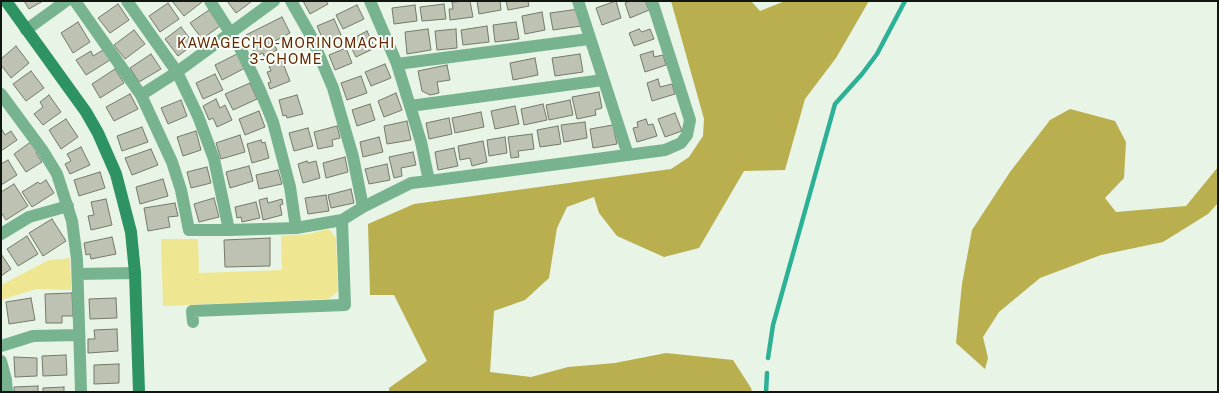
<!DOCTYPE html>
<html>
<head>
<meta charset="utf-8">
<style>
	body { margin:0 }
	#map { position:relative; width:1219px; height:393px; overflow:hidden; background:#e8f4e5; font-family:"Public Sans",sans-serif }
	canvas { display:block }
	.frame { position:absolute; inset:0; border:2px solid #121611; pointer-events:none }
</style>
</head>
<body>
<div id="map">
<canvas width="1219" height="393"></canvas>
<div class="frame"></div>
</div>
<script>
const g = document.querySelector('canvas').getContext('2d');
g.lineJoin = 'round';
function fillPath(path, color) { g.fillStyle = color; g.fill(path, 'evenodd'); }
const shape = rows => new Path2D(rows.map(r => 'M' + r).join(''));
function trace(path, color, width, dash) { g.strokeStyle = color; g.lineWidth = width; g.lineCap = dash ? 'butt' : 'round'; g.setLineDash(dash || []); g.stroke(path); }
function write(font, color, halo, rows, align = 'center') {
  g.font = font + ' "Public Sans",sans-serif'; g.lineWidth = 4; g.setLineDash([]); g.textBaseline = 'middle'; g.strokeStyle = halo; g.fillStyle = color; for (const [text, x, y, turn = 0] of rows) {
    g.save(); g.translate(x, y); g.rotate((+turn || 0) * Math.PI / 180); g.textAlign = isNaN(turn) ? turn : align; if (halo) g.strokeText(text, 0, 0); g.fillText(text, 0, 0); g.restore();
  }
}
fillPath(shape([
	[324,230,330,230,336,238,338,292,328,299,163,306,161,239,198,239,199,273,282,270,281,236,309,234],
	[70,258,71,290,36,289,1,300,1,285,49,260]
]), '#efe692');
fillPath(shape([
	[671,1,751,1,760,11,785,1,869,1,836,58,805,99,785,170,744,171,699,248,664,257,617,236,599,213,594,197,567,207,557,228,549,278,525,300,494,311,490,372,531,377,568,367,615,363,666,353,733,360,751,388,752,392,389,392,389,388,427,361,394,295,370,295,368,224,414,204,671,169,689,157,703,136,704,119],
	[1070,109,1115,121,1126,142,1124,178,1105,198,1116,212,1186,206,1218,167,1218,203,1208,214,1163,242,1101,255,1040,278,999,312,983,337,988,358,985,369,956,343,962,284,972,230,1010,172,1050,120]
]), '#b9af4f');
trace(shape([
	[768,358,773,325,835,104,862,74,877,54,905,1],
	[766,392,767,373]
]), '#2cb197', 4.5);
const building = shape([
	[24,1,43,1,29,9,24,1],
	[172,1,201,1,202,2,184,16,172,1],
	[227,1,250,1,251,2,236,13,227,1],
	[303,1,326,1,328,4,310,14,303,1],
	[470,1,473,17,450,20,449,9,453,9,452,2,470,1],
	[477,1,500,1,501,10,479,14,477,1],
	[506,1,528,1,529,6,508,10,506,1],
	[616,1,621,18,602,25,596,8,616,1],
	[630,1,645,1,649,10,630,18,625,3,630,1],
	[168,3,179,19,160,32,149,16,168,3],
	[118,4,129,20,110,33,98,18,118,4],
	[444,4,446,19,422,21,420,7,444,4],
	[357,5,364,19,343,29,336,15,357,5],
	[415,5,417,21,394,24,392,8,415,5],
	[579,9,581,26,553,30,550,13,579,9],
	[209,10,220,26,202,39,190,23,209,10],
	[542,12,545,30,525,34,522,16,542,12],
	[282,17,290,33,273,42,277,50,264,56,263,53,256,56,246,35,282,17],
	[334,19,341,35,324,42,317,26,334,19],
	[78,22,90,42,73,53,61,33,78,22],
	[516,22,519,39,495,42,493,25,516,22],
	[487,26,489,42,463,45,461,30,487,26],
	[181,27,194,44,178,56,165,39,181,27],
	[428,29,431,50,407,54,405,32,428,29],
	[456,29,457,48,437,50,435,31,456,29],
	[639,29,642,32,650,29,654,39,634,46,629,33,639,29],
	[134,30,145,44,125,59,114,45,134,30],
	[367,31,375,48,356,57,348,41,367,31],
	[16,46,29,63,11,78,1,65,1,59,16,46],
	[346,48,352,63,335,70,329,55,346,48],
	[103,50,110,60,86,75,76,60,91,51,93,56,103,50],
	[653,51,654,57,663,55,666,65,645,72,640,55,653,51],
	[151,54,161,69,139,82,130,68,151,54],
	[237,54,245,68,222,80,215,65,237,54],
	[580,54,583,72,555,76,552,58,580,54],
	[535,58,538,75,513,80,510,63,535,58],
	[282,61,290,81,270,89,268,83,271,82,267,72,271,71,269,66,282,61],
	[385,64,391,78,371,86,365,72,385,64],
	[447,65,450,80,437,82,439,93,430,95,422,91,418,71,447,65],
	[115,69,124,83,100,98,92,84,115,69],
	[31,71,44,88,26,101,13,84,31,71],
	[215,74,223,90,203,99,196,83,215,74],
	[361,76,367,93,347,100,341,83,361,76],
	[658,79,660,87,672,84,675,94,652,101,647,83,658,79],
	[250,83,257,99,233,110,225,94,250,83],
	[599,92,602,108,595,110,596,115,577,119,572,97,599,92],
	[396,93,402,110,384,117,378,101,396,93],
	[130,94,138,109,114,121,106,107,130,94],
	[49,95,61,112,43,125,34,114,43,107,40,102,49,95],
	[297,95,303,114,287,118,286,115,283,116,279,100,297,95],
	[216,99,220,108,225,105,232,120,217,127,213,118,209,120,203,106,216,99],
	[181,100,187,116,168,124,161,108,181,100],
	[570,100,573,115,549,120,546,105,570,100],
	[370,104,375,120,357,126,352,110,370,104],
	[543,104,547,120,524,125,521,109,543,104],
	[515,106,519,124,495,129,491,111,515,106],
	[259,111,265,127,245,135,239,119,259,111],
	[481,112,484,127,455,133,452,118,481,112],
	[675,113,682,131,665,137,658,119,675,113],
	[449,118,452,134,429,139,426,123,449,118],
	[66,119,78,137,61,149,49,130,66,119],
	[646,119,648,125,653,124,657,136,637,142,633,128,638,127,637,122,646,119],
	[407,121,411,140,387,144,384,126,407,121],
	[585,122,587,138,564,142,561,125,585,122],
	[613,125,617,144,593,148,590,129,613,125],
	[337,126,340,138,332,140,333,146,318,149,314,132,337,126],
	[558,126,561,144,540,147,537,130,558,126],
	[142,127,148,142,122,151,117,136,142,127],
	[1,128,5,135,11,131,17,140,1,151,1,128],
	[308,128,313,146,294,151,289,133,308,128],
	[196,131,201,150,183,156,177,137,196,131],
	[532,134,534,149,518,151,519,157,511,158,508,137,532,134],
	[240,135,245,152,221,159,216,143,240,135],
	[379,137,383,152,363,157,360,142,379,137],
	[505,137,507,153,489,156,487,140,505,137],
	[261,140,262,143,265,142,269,158,252,163,247,144,261,140],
	[32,141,39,151,36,153,42,162,26,172,14,154,32,141],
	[483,141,487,162,472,166,470,158,460,160,458,146,483,141],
	[81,147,90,165,70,174,65,164,71,161,67,154,81,147],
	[454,148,458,166,438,170,435,152,454,148],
	[151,149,158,165,132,175,125,158,151,149],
	[413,152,416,165,401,168,402,176,394,178,389,157,413,152],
	[345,157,348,172,326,178,323,163,345,157],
	[8,160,17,175,1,185,1,164,8,160],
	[307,161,308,163,316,161,320,178,303,183,298,164,307,161],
	[387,164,390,180,369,184,365,169,387,164],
	[249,166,253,181,230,188,226,172,249,166],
	[207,167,211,183,191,188,187,172,207,167],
	[278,170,282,184,259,189,256,175,278,170],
	[100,172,105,188,79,196,74,180,100,172],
	[163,179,168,196,140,204,136,187,163,179],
	[46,180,54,193,32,207,22,192,38,182,40,184,46,180],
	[14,184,28,206,6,220,1,212,1,192,14,184],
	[351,189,354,203,331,208,328,195,351,189],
	[326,195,329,211,308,214,305,198,326,195],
	[214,198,219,217,199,222,194,204,214,198],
	[267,198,268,203,282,199,283,204,280,205,282,215,263,220,259,200,267,198],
	[106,199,112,225,91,230,88,216,94,215,91,202,106,199],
	[256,202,260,218,242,222,241,217,237,218,235,207,256,202],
	[175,203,178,216,168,217,170,227,148,231,144,208,175,203],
	[52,219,66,241,43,256,29,233,52,219],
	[27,236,38,254,18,266,7,249,27,236],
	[112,237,116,254,91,259,90,254,86,255,84,243,112,237],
	[270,238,270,266,225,267,224,240,270,238],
	[1,254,11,269,1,276,1,254],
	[72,293,73,316,62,316,62,323,46,323,45,294,72,293],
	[31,298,35,320,9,324,6,302,31,298],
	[116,298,117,318,90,319,89,299,116,298],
	[117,329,118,351,88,353,88,339,95,339,94,330,117,329],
	[66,355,67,375,43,376,42,356,66,355],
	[14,357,37,358,37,376,15,377,14,357],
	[119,364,119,383,94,384,94,365,119,364],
	[38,386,38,392,14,392,14,387,38,386],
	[64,387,64,392,43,392,43,388,64,387]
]);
fillPath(building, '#bdc2b2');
trace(building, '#74796a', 1);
trace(shape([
	[75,1,141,95,172,162,181,190,189,230,229,230,296,228,342,220,363,207,411,183,429,181,421,142,410,106,397,64,370,1],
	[127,1,177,72,198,116,214,159,229,230],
	[210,1,240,48,259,88,273,122,290,187,296,228],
	[291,1,311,36,333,88,353,157,363,207],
	[578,1,628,155],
	[26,30,66,1],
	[397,64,589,39],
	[1,94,43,151,57,174,72,221,77,259,81,392],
	[141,95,177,72,274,1],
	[410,106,603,80],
	[429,181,665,150,681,143,687,135,690,120,652,1],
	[1,234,29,217,68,206],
	[78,274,135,273],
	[193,322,192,311,345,305,342,220],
	[1,346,33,336,79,335],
	[1,361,6,380,7,392]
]), '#78b390', 12);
trace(shape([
	[6,1,86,112,98,133,116,174,131,232,135,273,139,392]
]), '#2d9362', 12);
g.letterSpacing = '1px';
write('14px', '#642800', '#fafff9', [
	["KAWAGECHO-MORINOMACHI",286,44],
	["3-CHOME",286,60]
]);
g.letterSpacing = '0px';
</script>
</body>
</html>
